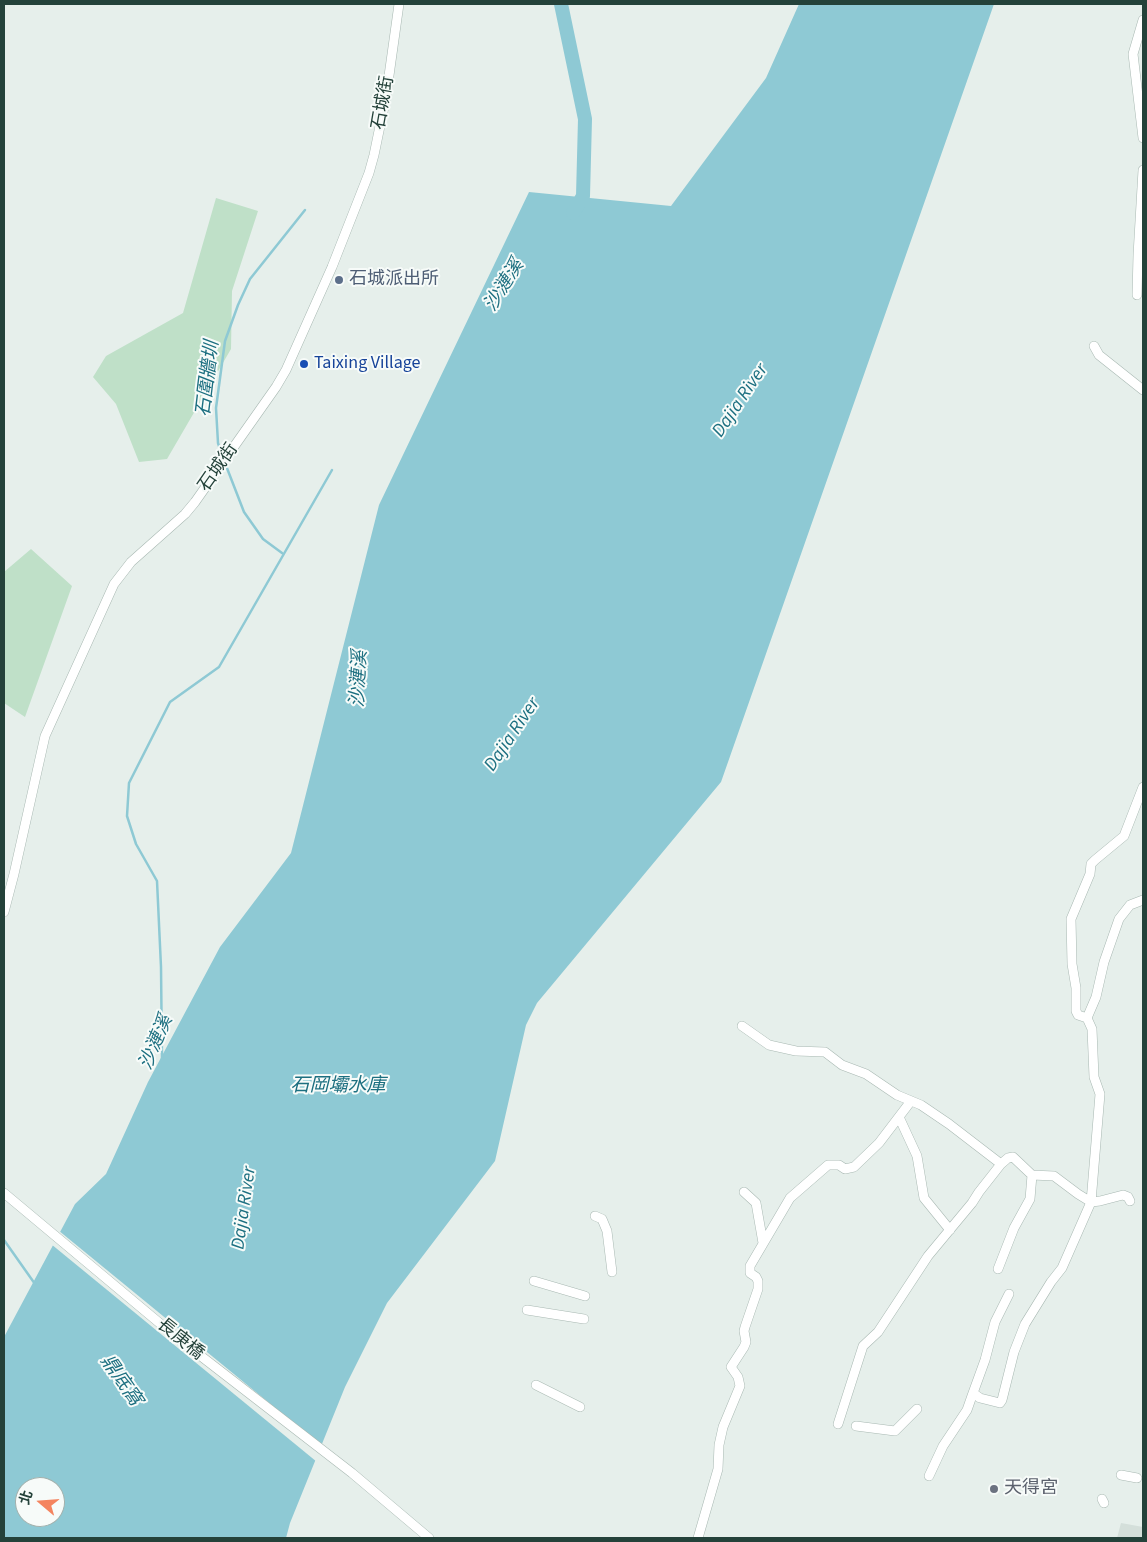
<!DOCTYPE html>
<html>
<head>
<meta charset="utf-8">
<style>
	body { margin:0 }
	#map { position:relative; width:1147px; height:1542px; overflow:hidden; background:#e6efeb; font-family:"Source Sans 3","Noto Sans TC",sans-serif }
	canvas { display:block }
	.frame { position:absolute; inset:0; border:5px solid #24423a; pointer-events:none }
	.north { position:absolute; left:15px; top:1477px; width:50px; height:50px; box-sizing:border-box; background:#f7fbf9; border:1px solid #a3b1ad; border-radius:50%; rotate:288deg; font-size:14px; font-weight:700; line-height:20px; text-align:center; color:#24423a }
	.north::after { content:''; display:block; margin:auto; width:18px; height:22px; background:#f4845f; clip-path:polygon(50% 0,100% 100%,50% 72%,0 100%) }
</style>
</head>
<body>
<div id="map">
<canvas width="1147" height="1542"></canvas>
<div class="frame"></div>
<div class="north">北</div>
</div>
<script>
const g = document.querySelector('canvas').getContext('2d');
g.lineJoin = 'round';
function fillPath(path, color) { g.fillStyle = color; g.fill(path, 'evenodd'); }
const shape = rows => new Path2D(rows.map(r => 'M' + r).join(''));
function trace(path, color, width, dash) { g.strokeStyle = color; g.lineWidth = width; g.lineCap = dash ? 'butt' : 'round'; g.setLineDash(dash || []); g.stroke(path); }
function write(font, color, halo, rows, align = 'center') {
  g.font = font + ' "Source Sans 3","Noto Sans TC",sans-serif'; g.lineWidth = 4; g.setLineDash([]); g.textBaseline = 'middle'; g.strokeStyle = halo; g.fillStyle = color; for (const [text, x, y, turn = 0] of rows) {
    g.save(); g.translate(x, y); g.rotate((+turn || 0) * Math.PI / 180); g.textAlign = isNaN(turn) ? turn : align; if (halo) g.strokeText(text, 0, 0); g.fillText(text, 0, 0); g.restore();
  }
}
fillPath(shape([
	[1121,1523,1143,1527,1143,1538,1117,1538]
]), '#d4dfda');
fillPath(shape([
	[216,198,258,211,232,291,231,349,167,459,139,462,116,404,93,377,106,356,183,313],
	[31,549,72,586,25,717,4,703,4,572]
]), '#bfe0c8');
fillPath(shape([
	[799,4,994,4,721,782,537,1003,526,1025,495,1161,387,1303,345,1387,290,1523,286,1538,4,1538,4,1337,75,1204,106,1174,148,1082,220,947,291,853,379,505,529,192,671,206,766,78],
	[25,1487,55,1487,55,1517,25,1517]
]), '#8ec9d4');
fillPath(shape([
	[58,1230,323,1447,317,1462,51,1244]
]), '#e6efeb');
trace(shape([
	[223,458,218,443,216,408,225,341,238,305,250,279,305,210],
	[225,463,244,512,263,539,282,553],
	[162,1059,161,967,157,881,136,844,127,816,129,783,170,702,219,667,332,470],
	[4,1240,35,1284]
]), '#8ec9d4', 2.5);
trace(shape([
	[561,4,585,119,583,196,573,213]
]), '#8ec9d4', 14);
const minor = shape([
	[1143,20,1133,54,1143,138],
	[1137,295,1138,255,1143,170],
	[1094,346,1099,355,1143,390],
	[4,912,14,874,45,736,114,584,131,562,185,514,195,502,276,387,286,370,332,267,369,173,374,155,386,97,399,4],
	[1087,1018,1096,997,1104,962,1119,919,1130,905,1143,900],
	[742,1026,769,1045,796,1051,825,1052,842,1065,866,1074,897,1095,921,1105,949,1124,1001,1164,1008,1158,1013,1157,1032,1175,1054,1176,1078,1194,1091,1202,1100,1201,1123,1195,1128,1197,1130,1201],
	[899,1117,917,1156,924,1198,950,1230],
	[744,1192,756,1203,763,1243],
	[4,1193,175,1336,352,1473,429,1538],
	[595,1216,602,1219,607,1231,612,1272],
	[998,1269,1014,1228,1030,1199,1032,1175],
	[534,1281,585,1296],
	[527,1310,584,1319],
	[536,1385,580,1407],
	[973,1393,985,1360,995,1322,1009,1294],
	[838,1424,863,1346,878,1332,928,1256,972,1203,979,1192,1001,1164],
	[856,1426,895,1431,917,1409],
	[1121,1475,1137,1478],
	[929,1476,943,1446,967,1410,973,1393,980,1398,1000,1403,1002,1400,1014,1352,1025,1324,1051,1282,1062,1268,1091,1202,1100,1094,1094,1077,1092,1029,1087,1018,1078,1015,1076,1011,1076,988,1072,964,1071,919,1090,874,1091,864,1095,860,1124,836,1143,787],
	[1102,1499,1104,1503],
	[698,1538,718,1469,719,1445,723,1427,740,1386,738,1377,731,1367,744,1347,746,1342,744,1331,745,1327,758,1289,758,1281,756,1277,750,1273,750,1266,790,1198,828,1165,839,1165,845,1169,854,1167,879,1143,911,1101]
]);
trace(minor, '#a8b8b2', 10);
trace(minor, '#fff', 9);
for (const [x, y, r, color] of [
	[339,280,5,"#5c6f8a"],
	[304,364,5,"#1a4fb4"],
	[994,1489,5,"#6b7280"]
]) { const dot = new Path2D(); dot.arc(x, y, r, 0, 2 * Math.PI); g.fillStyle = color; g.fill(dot); trace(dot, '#f7fbf9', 2); }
write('18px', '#24423a', '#f7fbf9', [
	["石城街",384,103,-80],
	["石城街",219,468,-55],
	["長庚橋",180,1340,39]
]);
write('18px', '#4e5e75', '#f7fbf9', [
	["石城派出所",349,280]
], 'left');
write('18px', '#164399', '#f7fbf9', [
	["Taixing Village",314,364]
], 'left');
write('18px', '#5b616d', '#f7fbf9', [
	["天得宮",1004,1489]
], 'left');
write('italic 19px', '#1c6f80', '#f7fbf9', [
	["沙漣溪",505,286,-58],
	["石圍牆圳",209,379,-83],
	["Dajia River",741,401,-56],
	["沙漣溪",360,679,-87],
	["Dajia River",513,735,-56],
	["沙漣溪",157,1043,-67],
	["石岡壩水庫",338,1087],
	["Dajia River",245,1208,-82],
	["鼎底窩",120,1381,55]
]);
</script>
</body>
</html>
